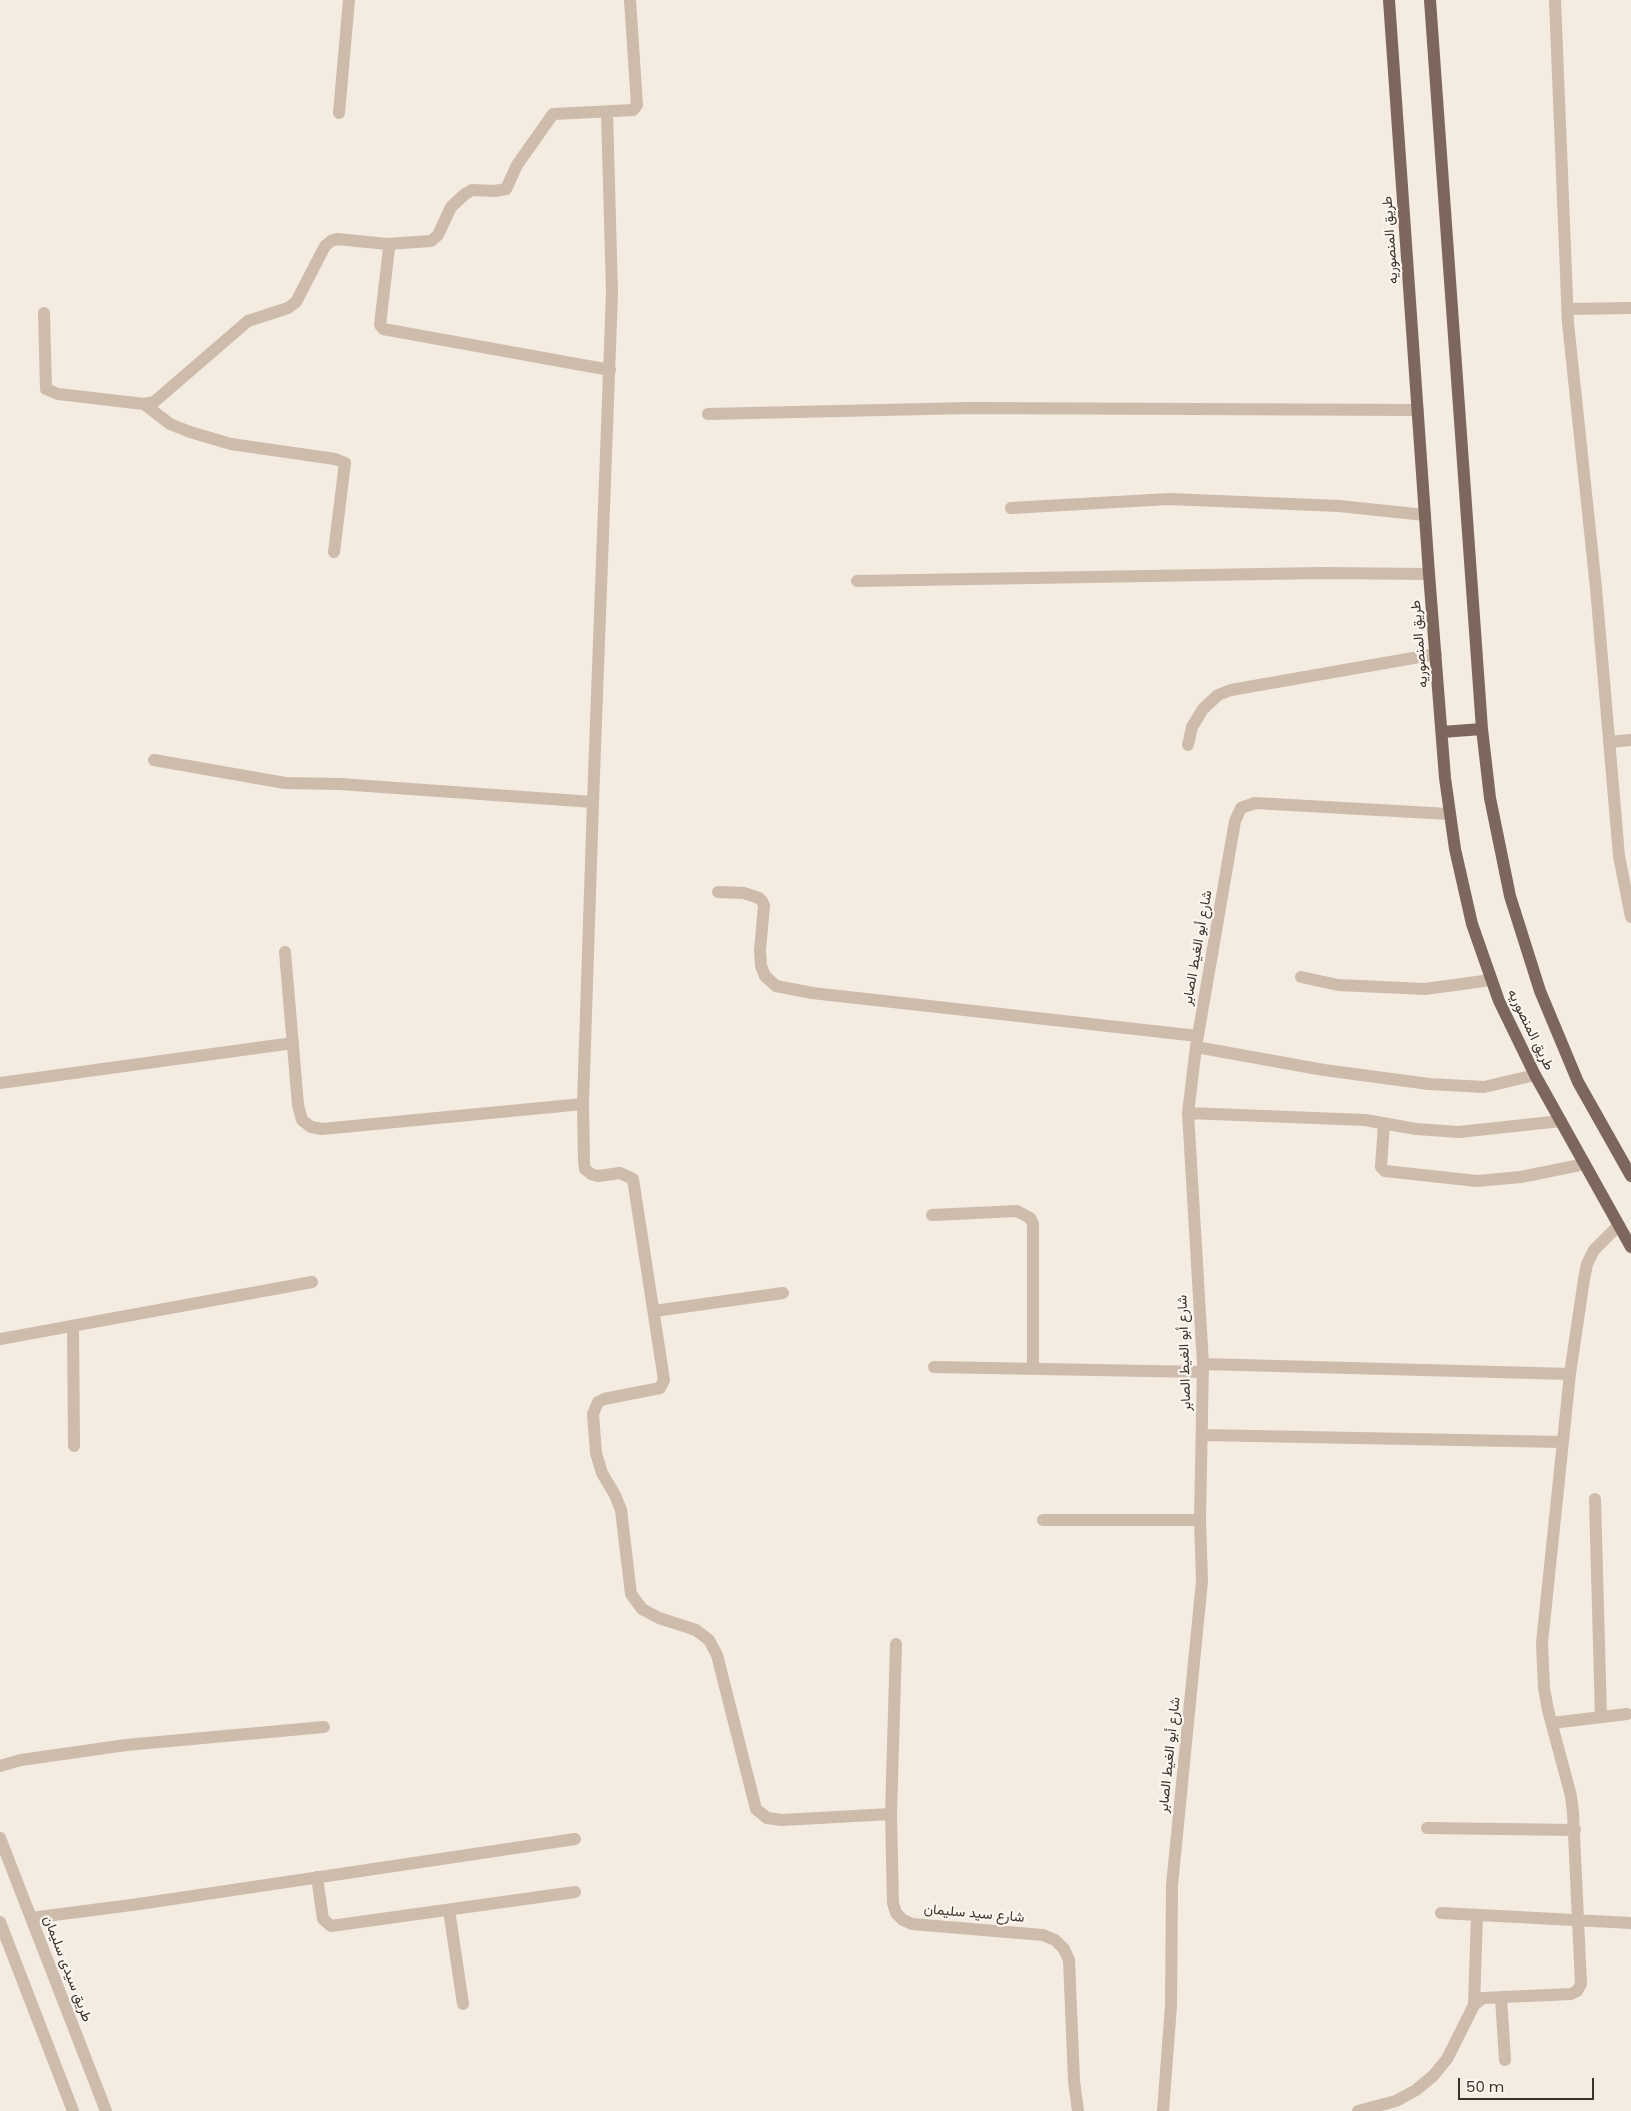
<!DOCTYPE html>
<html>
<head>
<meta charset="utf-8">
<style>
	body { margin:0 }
	#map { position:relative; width:1631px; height:2111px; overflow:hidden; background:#f4ebe1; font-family:Poppins,sans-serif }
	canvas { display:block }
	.scale { position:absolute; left:1458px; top:2078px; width:136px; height:22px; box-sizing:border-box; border:2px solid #3b302b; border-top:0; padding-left:6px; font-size:15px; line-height:18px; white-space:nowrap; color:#3b302b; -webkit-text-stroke:4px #fbf5ee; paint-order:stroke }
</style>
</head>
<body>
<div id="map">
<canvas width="1631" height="2111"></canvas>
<div class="scale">50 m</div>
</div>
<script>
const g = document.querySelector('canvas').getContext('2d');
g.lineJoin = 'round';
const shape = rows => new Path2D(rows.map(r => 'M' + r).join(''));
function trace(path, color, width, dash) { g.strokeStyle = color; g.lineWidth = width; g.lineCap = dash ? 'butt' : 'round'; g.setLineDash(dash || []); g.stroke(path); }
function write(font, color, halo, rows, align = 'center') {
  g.font = font + ' Poppins,Vazirmatn,sans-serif'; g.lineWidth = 4.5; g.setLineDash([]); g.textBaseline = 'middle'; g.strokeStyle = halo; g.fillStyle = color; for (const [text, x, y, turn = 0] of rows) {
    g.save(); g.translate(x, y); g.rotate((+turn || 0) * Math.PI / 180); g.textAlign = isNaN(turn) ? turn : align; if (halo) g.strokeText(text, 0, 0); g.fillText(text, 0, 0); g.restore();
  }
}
trace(shape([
	[1555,0,1568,323,1596,588,1619,856,1631,917],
	[607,112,612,293,593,802,583,1104,584,1162,585,1169,591,1174,598,1176,620,1173,633,1179,664,1380,660,1388,604,1399,598,1402,593,1414,596,1453,602,1473,615,1495,621,1510,631,1594,642,1609,659,1618,696,1630,709,1640,717,1655,756,1809,767,1818,782,1820,891,1814],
	[339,113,349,0],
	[387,244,389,248,380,325,383,329,610,370],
	[1567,309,1631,308],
	[44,313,46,389,58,394,144,404,154,402,248,321,288,308,296,302,325,246,331,241,337,239,387,244,431,241,438,235,451,207,465,194,472,190,495,191,506,189,517,165,553,114,633,110,637,105,630,0],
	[144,404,170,424,190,432,231,444,335,459,345,463,334,552],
	[708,414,969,408,1418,410],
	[1011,508,1169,499,1339,506,1425,515],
	[857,581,1321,573,1429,574],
	[1609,742,1631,740],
	[1188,745,1192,727,1203,709,1218,695,1231,690,1436,654],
	[154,760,285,783,340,784,593,802],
	[718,892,744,893,759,898,762,901,764,906,760,950,761,966,765,976,776,986,812,993,1198,1036],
	[285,952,298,1105,302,1120,311,1127,322,1129,583,1104],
	[1301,977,1338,985,1425,989,1491,980],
	[1196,1047,1324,1070,1429,1084,1484,1087,1535,1075],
	[0,1083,293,1043],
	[1188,1113,1365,1120,1416,1129,1459,1132,1561,1121],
	[1384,1123,1381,1167,1385,1171,1477,1181,1521,1177,1585,1164],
	[932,1215,1017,1211,1030,1218,1033,1224,1033,1369],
	[654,1311,783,1293],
	[73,1326,74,1446],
	[0,1339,312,1282],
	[1203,1364,1570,1374],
	[934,1367,1203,1372],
	[1202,1435,1563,1442],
	[1595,1499,1601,1717],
	[1043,1520,1200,1520],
	[896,1644,891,1814,893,1903,896,1913,903,1920,912,1924,1043,1935,1055,1940,1064,1949,1069,1960,1074,2081,1078,2111],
	[1552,1723,1627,1714],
	[0,1766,21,1760,126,1745,324,1727],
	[1427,1828,1575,1830],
	[0,1838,106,2111],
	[317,1877,323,1919,331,1926,575,1892],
	[449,1910,463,2004],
	[1441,1913,1631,1923],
	[31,1918,139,1904,575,1839],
	[0,1922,73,2111],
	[1501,1997,1505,2060],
	[1474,2005,1477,1915],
	[1163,2111,1171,2006,1172,1885,1202,1581,1200,1520,1203,1364,1188,1113,1196,1047,1235,821,1241,808,1255,803,1449,814],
	[1358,2111,1396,2101,1416,2090,1433,2076,1447,2059,1474,2005,1483,1998,1571,1994,1577,1991,1581,1984,1573,1813,1571,1796,1548,1710,1544,1688,1542,1643,1570,1374,1584,1279,1587,1264,1594,1250,1619,1225]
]), '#cdbbac', 12);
trace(shape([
	[1389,0,1429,574,1445,778,1455,849,1472,924,1499,1001,1535,1075,1631,1247],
	[1430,0,1482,729,1490,798,1510,896,1540,991,1578,1082,1631,1176],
	[1442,732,1482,729]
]), '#7d675c', 12);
write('14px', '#3b302b', '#fbf5ee', [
	["طريق المنصوريه",1391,240,-94],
	["طريق المنصوريه",1420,644,-95],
	["شارع أبو الغيط الصابر",1198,948,-80],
	["طريق المنصوريه",1530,1030,64],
	["شارع أبو الغيط الصابر",1185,1353,-92],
	["شارع أبو الغيط الصابر",1170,1755,-84],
	["شارع سيد سليمان",974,1914,5],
	["طريق سيدى سليمان",67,1969,69]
]);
</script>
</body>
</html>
